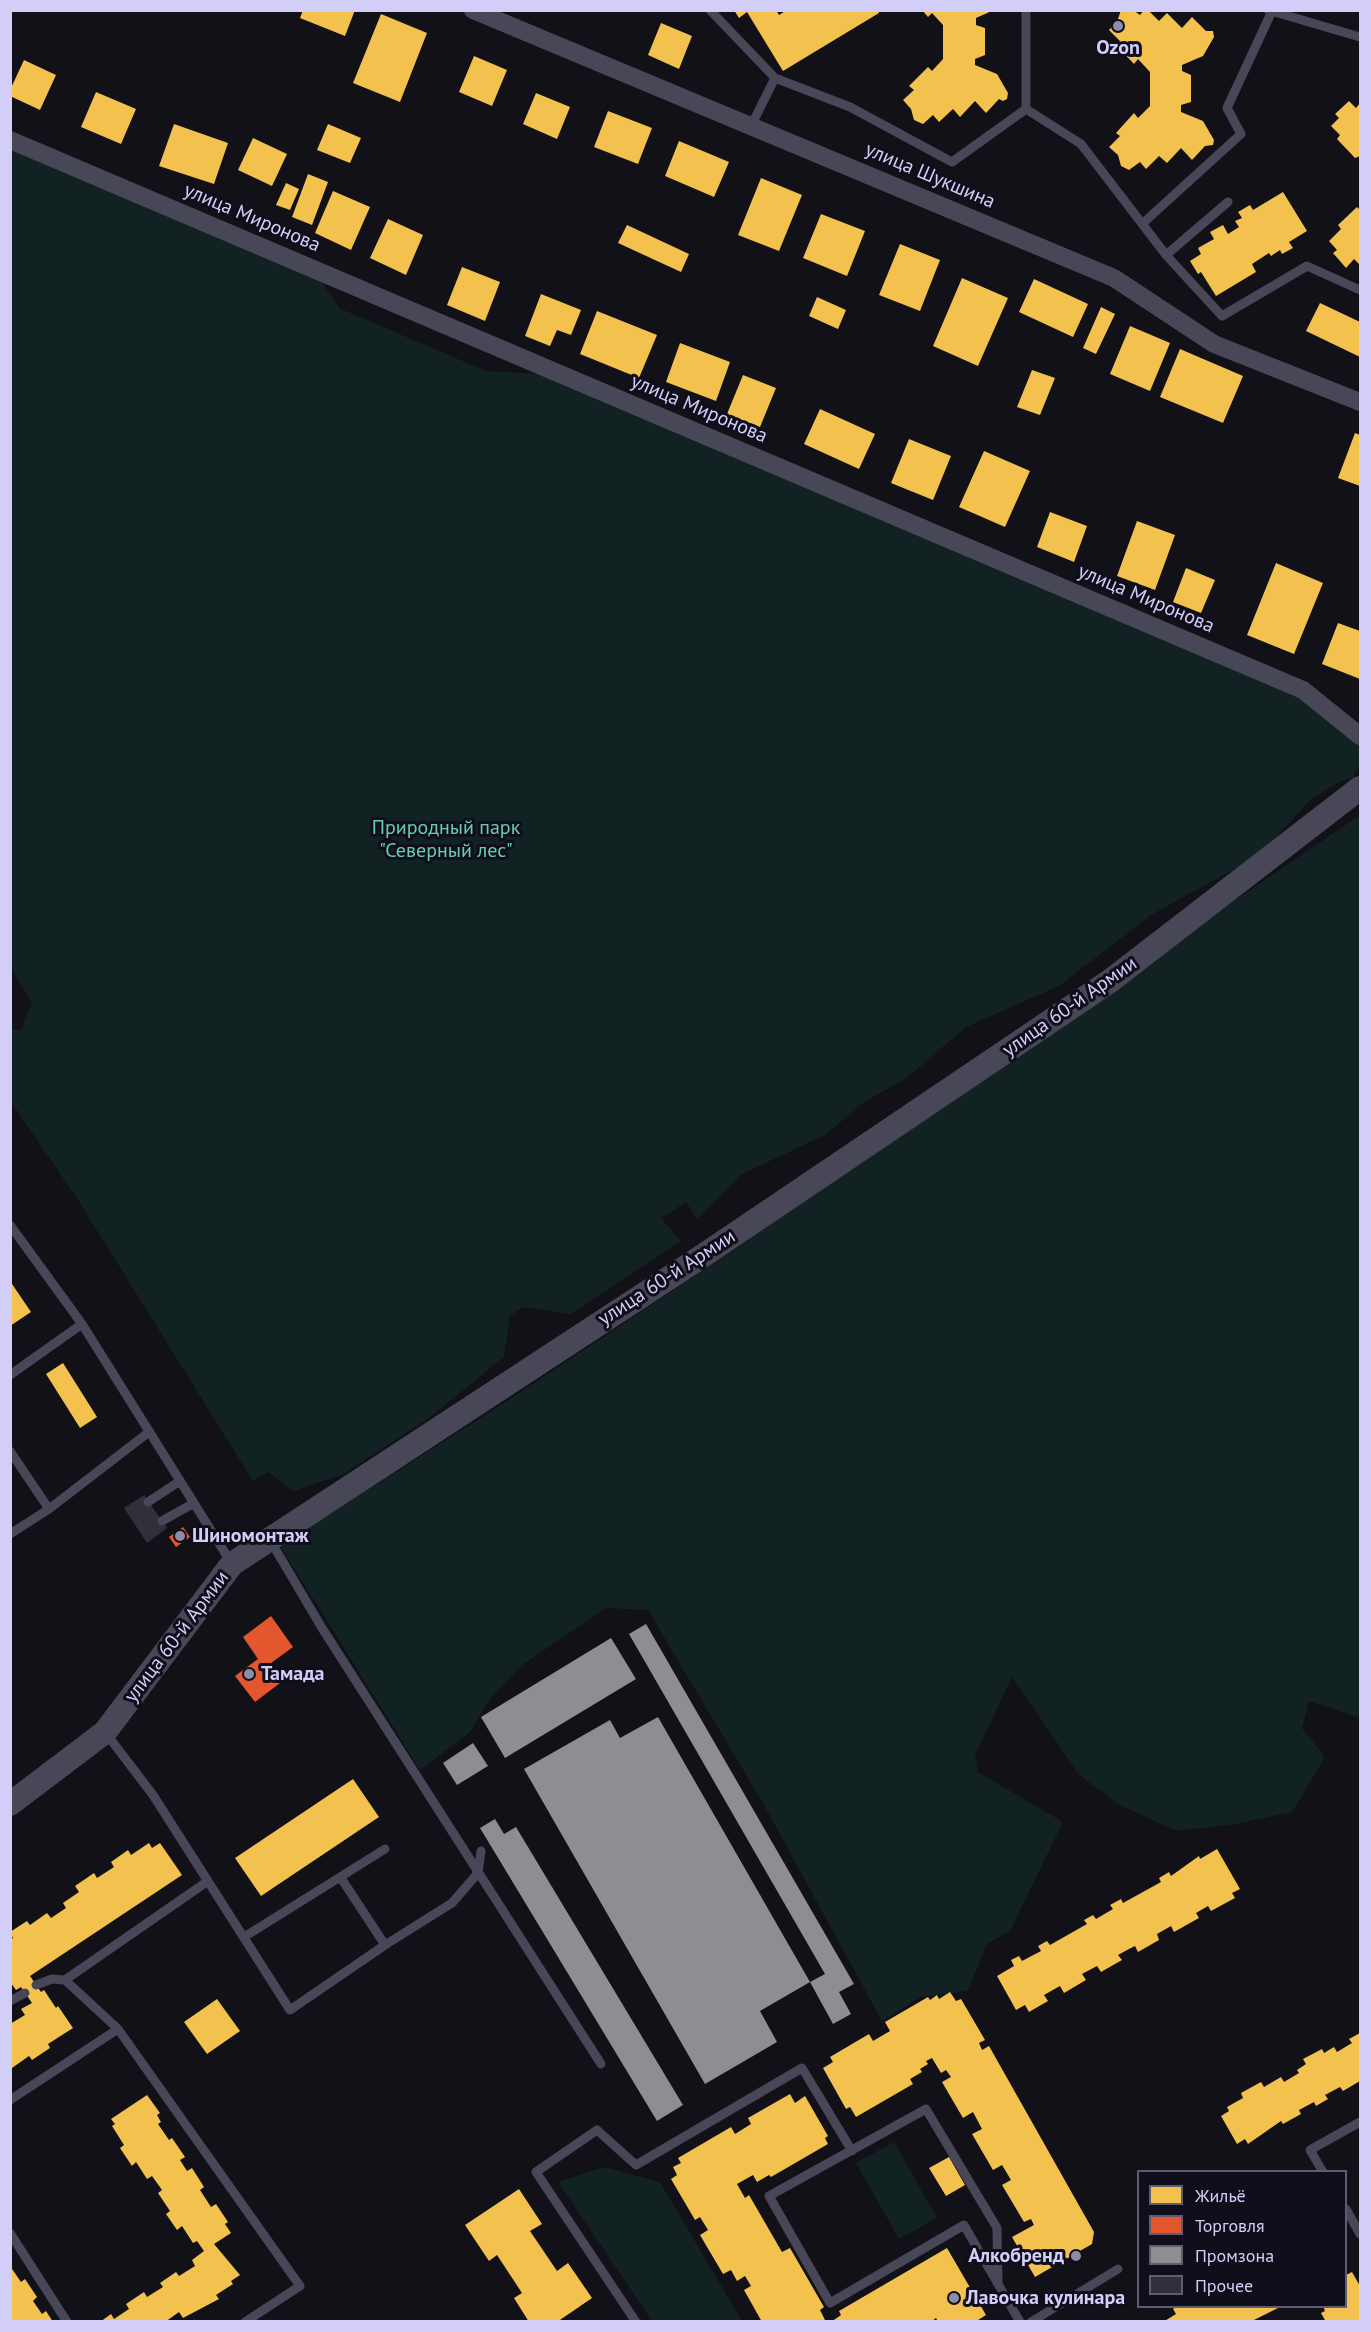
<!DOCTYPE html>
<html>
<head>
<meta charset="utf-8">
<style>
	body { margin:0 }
	#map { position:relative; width:1371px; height:2332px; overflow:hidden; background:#121118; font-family:"PT Sans",sans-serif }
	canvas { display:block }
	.frame { position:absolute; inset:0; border:12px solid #d3cef8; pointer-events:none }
	.legend { position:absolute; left:1137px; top:2170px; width:210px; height:138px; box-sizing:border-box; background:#100e1b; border:2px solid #5e5b73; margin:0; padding:8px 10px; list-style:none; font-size:18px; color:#d3cef8 }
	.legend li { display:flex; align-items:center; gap:12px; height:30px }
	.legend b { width:30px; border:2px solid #5e5b73 }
</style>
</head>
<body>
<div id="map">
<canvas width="1371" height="2332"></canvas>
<div class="frame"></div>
<ul class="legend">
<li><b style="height:16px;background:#f2c14e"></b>Жильё</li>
<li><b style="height:16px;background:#e4572e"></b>Торговля</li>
<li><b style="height:16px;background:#8d8d92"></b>Промзона</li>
<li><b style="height:16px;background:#302f3a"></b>Прочее</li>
</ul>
</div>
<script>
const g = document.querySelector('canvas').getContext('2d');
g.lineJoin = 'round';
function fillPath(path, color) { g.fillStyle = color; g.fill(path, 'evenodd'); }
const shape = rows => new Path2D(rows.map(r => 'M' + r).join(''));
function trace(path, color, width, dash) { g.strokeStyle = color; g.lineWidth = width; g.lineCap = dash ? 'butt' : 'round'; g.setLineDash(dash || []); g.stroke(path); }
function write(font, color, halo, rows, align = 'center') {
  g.font = font + ' "PT Sans",sans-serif'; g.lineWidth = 6; g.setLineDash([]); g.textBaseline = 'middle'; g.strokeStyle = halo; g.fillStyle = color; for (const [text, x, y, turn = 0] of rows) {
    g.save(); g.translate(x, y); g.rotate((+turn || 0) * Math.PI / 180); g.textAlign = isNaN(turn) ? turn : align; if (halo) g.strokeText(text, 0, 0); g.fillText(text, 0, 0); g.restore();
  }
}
fillPath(shape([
	[11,140,313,269,339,308,486,371,564,375,1303,690,1360,736,1360,768,1355,771,1354,778,1340,781,1310,800,1260,855,1151,915,1059,986,966,1027,908,1077,863,1103,825,1135,742,1174,697,1219,686,1202,661,1218,681,1241,571,1314,523,1307,510,1316,504,1357,430,1417,342,1475,293,1491,268,1472,253,1481,78,1200,11,1102,11,1029,21,1030,32,1003,11,968],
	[1360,815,1360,1718,1309,1701,1302,1728,1325,1757,1292,1812,1235,1824,1176,1831,1118,1804,1079,1775,1012,1677,975,1755,978,1772,1063,1822,1010,1931,987,1944,968,1991,921,1997,882,2021,764,1805,648,1610,606,1608,522,1665,492,1696,470,1732,420,1770,280,1546,507,1401,749,1240,748,1232],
	[894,2142,937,2218,899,2239,856,2163],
	[604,2167,660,2182,742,2321,652,2321,558,2182]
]), '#122122');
fillPath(shape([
	[303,10,355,10,345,36,300,18],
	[734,10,776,10,779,15,787,10,878,10,879,13,783,71,747,12,739,18],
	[922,10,994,10,976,18,976,25,985,28,985,55,975,59,975,65,997,74,1008,93,1007,99,1003,101,999,99,986,113,975,101,960,117,953,109,939,122,933,115,923,124,914,120,911,109,903,100,914,90,909,86,928,67,932,71,943,59,943,25,932,13,928,17],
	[1133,10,1140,15,1144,10,1148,10,1159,21,1167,13,1182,28,1192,17,1206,31,1213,31,1214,37,1203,56,1182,65,1182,71,1191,75,1191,102,1181,105,1181,112,1203,121,1214,140,1213,145,1205,146,1192,160,1181,148,1167,163,1159,156,1146,169,1140,162,1129,170,1121,166,1118,155,1109,147,1120,136,1116,133,1134,113,1138,118,1150,106,1150,72,1138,59,1134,64,1116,45,1120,41,1109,30,1117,22,1121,10],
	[381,14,427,33,400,102,353,83],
	[661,23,692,36,679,69,648,55],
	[474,56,507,70,492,106,459,92],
	[24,60,56,75,40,110,10,96,10,90],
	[96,92,136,109,121,144,81,127],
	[536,93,570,107,557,139,523,124],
	[1349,101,1356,108,1360,103,1360,156,1355,158,1337,139,1340,135,1331,126,1339,118,1335,114],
	[608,111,652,128,638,164,594,147],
	[174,124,228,143,214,184,159,166],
	[328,124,361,138,350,163,317,150],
	[253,138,287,154,272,186,238,170],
	[679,141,729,162,714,197,665,176],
	[308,174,328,182,312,225,292,217],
	[761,178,802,195,779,251,738,235],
	[286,183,299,189,290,210,276,205],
	[333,191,370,207,351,250,315,233],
	[1283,192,1307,231,1289,242,1293,248,1282,254,1280,250,1271,256,1269,253,1252,264,1256,272,1216,296,1201,272,1198,274,1190,261,1201,254,1198,248,1214,239,1210,232,1223,225,1228,234,1239,227,1235,221,1242,218,1238,212,1250,205,1253,210],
	[1357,207,1360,210,1360,265,1354,259,1346,268,1333,253,1337,250,1329,241,1341,229,1338,225],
	[821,214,865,231,847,276,803,258],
	[388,219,423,235,406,275,370,258],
	[627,225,689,254,681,272,618,243],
	[900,244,940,260,920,311,879,295],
	[462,267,500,282,485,321,447,305],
	[962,278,1008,298,978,366,933,346],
	[1034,279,1088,304,1073,337,1019,312],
	[541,294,581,310,571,335,557,330,550,346,525,336],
	[817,297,846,310,838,329,809,316],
	[1320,303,1360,322,1360,357,1306,331],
	[1101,307,1115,314,1096,354,1083,348],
	[597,311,657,335,639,378,580,354],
	[1130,326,1170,343,1150,391,1110,374],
	[680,343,730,362,716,401,666,382],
	[1180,349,1243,376,1223,423,1160,397],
	[1032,370,1055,378,1040,415,1017,407],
	[743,375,776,388,760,427,727,414],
	[820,409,875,434,859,469,804,444],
	[1355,433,1360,435,1360,486,1338,478],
	[909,439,951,456,933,500,891,483],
	[984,451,1030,471,1005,527,959,507],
	[1050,512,1087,526,1074,562,1037,547],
	[1137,521,1175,535,1155,590,1117,576],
	[1276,563,1323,583,1294,654,1247,635],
	[1186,568,1215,580,1201,613,1173,602],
	[1338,623,1360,631,1360,679,1322,664],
	[10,1281,31,1312,10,1326],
	[63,1363,97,1417,80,1428,46,1374],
	[353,1779,379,1817,261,1896,235,1858],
	[149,1843,152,1848,160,1843,182,1875,30,1976,41,1992,44,1990,56,2008,58,2006,73,2028,48,2044,50,2048,32,2060,29,2056,12,2068,10,2024,25,2015,21,2009,32,2003,21,1987,16,1990,10,1982,10,1940,13,1938,10,1932,27,1921,30,1925,47,1913,51,1918,66,1908,63,1903,79,1892,75,1886,94,1873,97,1878,114,1867,111,1862,128,1850,131,1855],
	[1217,1849,1240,1889,1232,1893,1235,1898,1211,1911,1208,1906,1196,1913,1199,1918,1174,1932,1171,1926,1157,1934,1159,1940,1138,1952,1135,1946,1127,1950,1118,1955,1122,1960,1101,1972,1097,1966,1082,1974,1086,1980,1064,1993,1060,1986,1044,1995,1048,2001,1029,2012,1025,2005,1016,2010,997,1976,1014,1966,1011,1960,1019,1956,1022,1961,1041,1951,1038,1946,1047,1941,1050,1945,1087,1924,1084,1920,1093,1915,1096,1919,1113,1909,1110,1905,1121,1899,1123,1903,1161,1882,1159,1878,1169,1872,1171,1876,1199,1856,1200,1859],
	[950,1992,956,2001,961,1999,985,2040,979,2043,982,2050,989,2046,1094,2232,1092,2244,1035,2277,1012,2237,1034,2225,1031,2219,1024,2222,1002,2185,1011,2180,1002,2165,993,2170,972,2134,982,2129,973,2112,963,2118,942,2082,951,2077,946,2070,941,2073,932,2058,926,2061,928,2064,920,2069,922,2072,910,2079,913,2084,856,2117,850,2107,846,2109,823,2068,833,2062,830,2057,869,2034,873,2041,890,2031,885,2022,928,1997,930,2000,937,1995,939,1999],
	[217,1999,240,2031,207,2054,184,2022],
	[1360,2033,1360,2081,1343,2091,1340,2087,1325,2095,1328,2099,1316,2106,1314,2102,1299,2110,1301,2114,1283,2124,1281,2121,1248,2144,1245,2139,1237,2144,1221,2116,1229,2111,1227,2107,1243,2098,1241,2093,1261,2082,1264,2087,1281,2077,1284,2082,1299,2073,1297,2070,1306,2064,1303,2059,1322,2049,1324,2053,1334,2047,1337,2052,1352,2043,1349,2039],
	[790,2094,795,2103,805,2096,828,2136,825,2138,828,2144,771,2177,769,2175,757,2182,753,2175,737,2184,745,2198,749,2195,782,2252,790,2248,824,2307,820,2310,826,2322,762,2322,744,2290,751,2286,745,2276,737,2281,731,2270,723,2274,700,2235,708,2230,700,2217,695,2220,671,2179,677,2175,673,2167,681,2163,678,2158,731,2127,735,2134,751,2124,748,2118],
	[147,2095,160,2113,157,2115,161,2122,158,2124,169,2140,172,2138,185,2157,180,2160,187,2171,192,2168,204,2187,200,2190,211,2207,216,2204,228,2222,225,2224,231,2233,214,2244,240,2275,231,2281,233,2284,216,2295,219,2299,183,2318,179,2312,165,2322,100,2322,111,2314,114,2319,129,2309,126,2304,144,2292,147,2297,163,2287,160,2283,176,2272,179,2276,195,2266,192,2260,204,2251,197,2241,193,2243,182,2226,177,2230,166,2214,170,2211,158,2193,162,2190,152,2176,147,2179,136,2162,132,2166,120,2148,124,2145,112,2126,115,2124,111,2119],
	[949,2157,965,2185,946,2196,929,2168],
	[519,2189,542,2224,530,2231,557,2271,568,2263,592,2298,557,2322,529,2322,514,2298,522,2293,497,2255,489,2261,465,2225],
	[947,2248,986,2315,975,2322,938,2322,936,2318,931,2322,831,2322,841,2315,839,2311],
	[10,2266,21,2282,25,2279,37,2297,33,2301,42,2314,46,2311,53,2322,10,2322],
	[1352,2272,1360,2286,1360,2322,1326,2322,1321,2313,1325,2311,1323,2306,1346,2306,1346,2275],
	[1177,2306,1188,2307,1282,2306,1250,2322,1163,2322,1176,2314,1173,2309]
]), '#f2c14e');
fillPath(shape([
	[183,1527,190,1537,176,1547,169,1537],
	[271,1616,293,1647,267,1666,280,1683,255,1702,235,1676,258,1659,243,1637]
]), '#e4572e');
fillPath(shape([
	[646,1624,854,1984,839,1992,851,2014,833,2024,810,1982,825,1974,629,1634],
	[611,1638,636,1679,505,1758,481,1717],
	[658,1717,810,1982,760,2011,777,2042,705,2084,524,1769,610,1720,620,1738],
	[473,1743,488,1766,457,1785,443,1763],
	[495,1819,504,1834,516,1827,683,2105,657,2121,480,1828]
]), '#8d8d92');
fillPath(shape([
	[144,1495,167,1528,147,1543,124,1508]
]), '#302f3a');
trace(shape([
	[710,10,775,78,850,107,952,162,1026,109,1026,10],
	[1268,10,1360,37],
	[1026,109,1081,144,1166,255],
	[751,126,775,78],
	[1228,202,1166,255,1222,316,1307,266,1360,290],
	[1142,224,1241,134,1227,108,1272,11],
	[10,1225,82,1324,232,1564],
	[10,1375,82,1324],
	[10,1451,49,1509],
	[148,1502,180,1481],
	[162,1521,194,1503],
	[10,1534,49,1509,149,1432],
	[270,1540,322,1628,601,2064],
	[105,1732,153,1795,290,2010,385,1945,452,1903,478,1873,481,1851],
	[341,1878,385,1945],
	[244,1937,385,1849],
	[65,1980,118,2029,300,2286,245,2322],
	[36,1985,52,1979,65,1980,208,1881],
	[10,2001,25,1993],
	[10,2100,118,2029],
	[926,2109,997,2228,998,2284,964,2225,830,2303,769,2196,926,2109],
	[1323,2172,1310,2150,1360,2122],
	[1346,2209,1360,2234],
	[10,2233,67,2322],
	[998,2284,1020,2322],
	[636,2322,536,2172,597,2130,636,2165,802,2068,852,2151],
	[1031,2322,1118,2269]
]), '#484758', 9);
trace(shape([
	[473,10,1114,278,1214,344,1360,402],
	[10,140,1303,690,1360,736]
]), '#484758', 18);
trace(shape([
	[10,1804,105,1732,232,1564,704,1255,1110,981,1360,788]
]), '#484758', 24);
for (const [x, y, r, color] of [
	[1118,26,6,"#8f8caa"],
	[180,1536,6,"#8f8caa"],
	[249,1674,6,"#8f8caa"],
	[1076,2256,6,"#8f8caa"],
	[954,2298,6,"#8f8caa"]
]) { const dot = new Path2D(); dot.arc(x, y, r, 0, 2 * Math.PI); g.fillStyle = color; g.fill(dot); trace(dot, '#100e1b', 2); }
write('bold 20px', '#d3cef8', '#100e1b', [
	["Ozon",1118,48,"center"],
	["Шиномонтаж",192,1536],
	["Тамада",261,1674],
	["Алкобренд",1064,2256,"right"],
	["Лавочка кулинара",966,2298]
], 'left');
write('20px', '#d3cef8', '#100e1b', [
	["улица Шукшина",930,176,23],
	["улица Миронова",252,218,23],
	["улица Миронова",699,409,23],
	["улица Миронова",1146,599,23],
	["улица 60-й Армии",1070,1007,-35],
	["улица 60-й Армии",667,1278,-33],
	["улица 60-й Армии",177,1637,-53]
]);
write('20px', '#65ceb3', '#100e1b', [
	["Природный парк",446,828],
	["\"Северный лес\"",446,851]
]);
</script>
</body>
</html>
